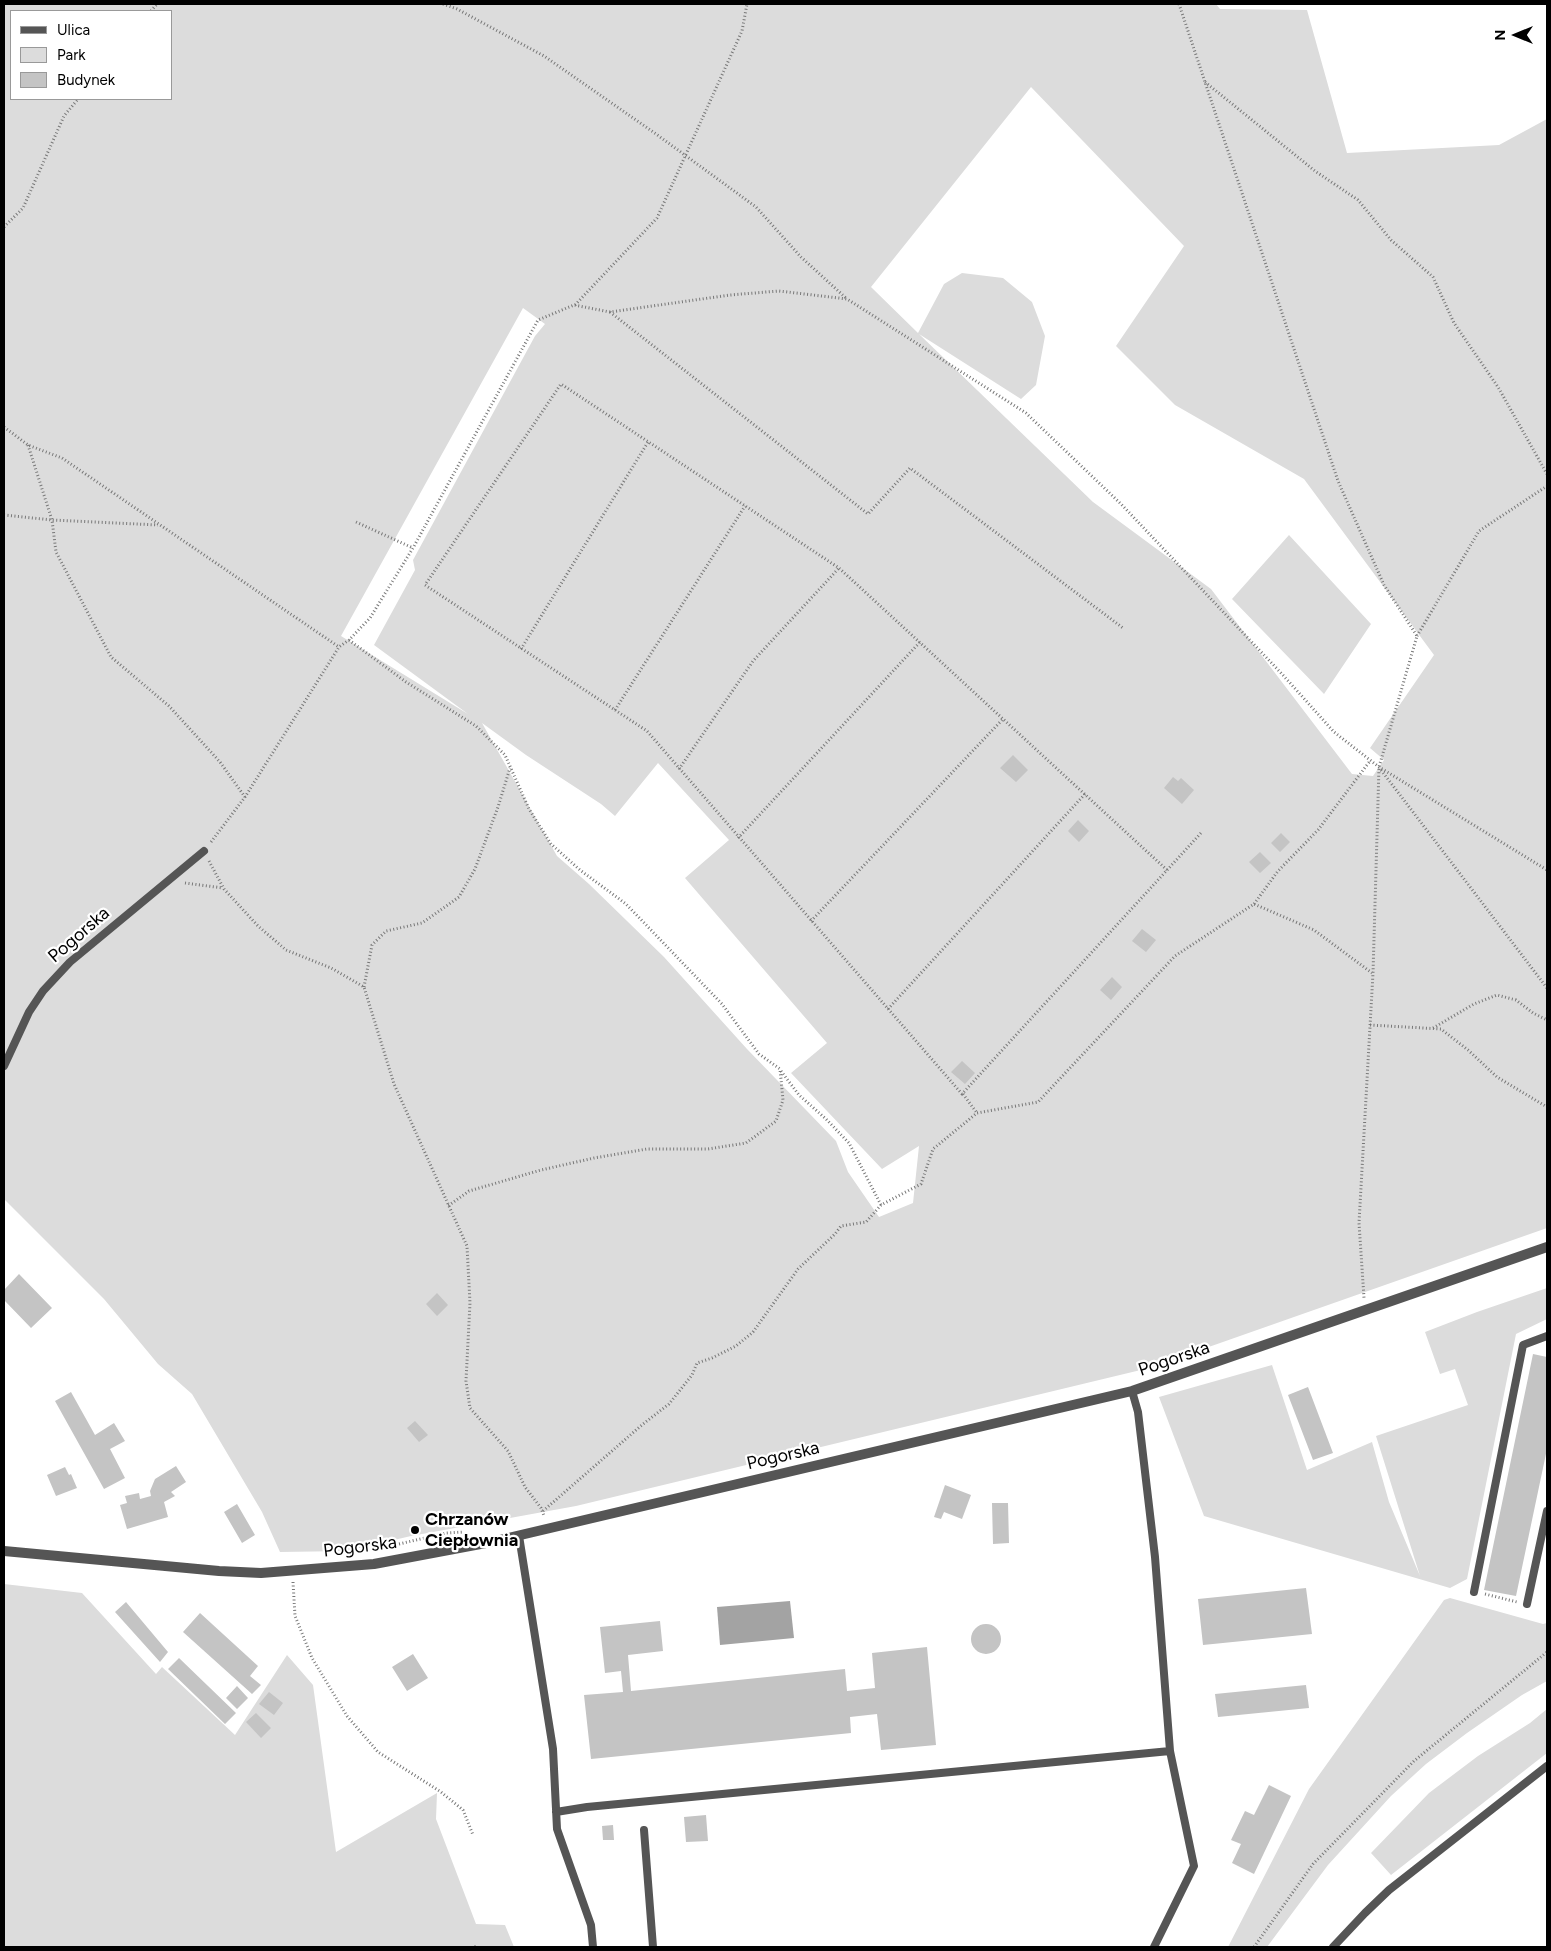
<!DOCTYPE html>
<html>
<head>
<meta charset="utf-8">
<style>
	body { margin:0 }
	#map { position:relative; width:1551px; height:1951px; overflow:hidden; background:#fff; font-family:Figtree,sans-serif }
	canvas { display:block }
	.frame { position:absolute; inset:0; border:5px solid #000; pointer-events:none }
	.legend { position:absolute; left:10px; top:10px; width:162px; height:90px; box-sizing:border-box; background:#fff; border:1px solid #999; margin:0; padding:6px 9px; list-style:none; font-size:15px; color:#000 }
	.legend li { display:flex; align-items:center; gap:10px; height:25px }
	.legend b { width:25px; border:1px solid #999 }
	.north { position:absolute; left:1491px; top:10px; width:50px; height:50px; -webkit-text-stroke:4px #fff; paint-order:stroke; rotate:270deg; font-size:14px; font-weight:700; line-height:20px; text-align:center; color:#000 }
	.north::after { content:''; display:block; margin:auto; width:18px; height:22px; background:#000; clip-path:polygon(50% 0,100% 100%,50% 72%,0 100%) }
</style>
</head>
<body>
<div id="map">
<canvas width="1551" height="1951"></canvas>
<div class="frame"></div>
<ul class="legend">
<li><b style="height:6px;background:#555"></b>Ulica</li>
<li><b style="height:14px;background:#dcdcdc"></b>Park</li>
<li><b style="height:14px;background:#c4c4c4"></b>Budynek</li>
</ul>
<div class="north">N</div>
</div>
<script>
const g = document.querySelector('canvas').getContext('2d');
g.lineJoin = 'round';
function fillPath(path, color) { g.fillStyle = color; g.fill(path, 'evenodd'); }
const shape = rows => new Path2D(rows.map(r => 'M' + r).join(''));
function trace(path, color, width, dash) { g.strokeStyle = color; g.lineWidth = width; g.lineCap = dash ? 'butt' : 'round'; g.setLineDash(dash || []); g.stroke(path); }
function write(font, color, halo, rows, align = 'center') {
  g.font = font + ' Figtree,sans-serif'; g.lineWidth = 4.5; g.setLineDash([]); g.textBaseline = 'middle'; g.strokeStyle = halo; g.fillStyle = color; for (const [text, x, y, turn = 0] of rows) {
    g.save(); g.translate(x, y); g.rotate((+turn || 0) * Math.PI / 180); g.textAlign = isNaN(turn) ? turn : align; if (halo) g.strokeText(text, 0, 0); g.fillText(text, 0, 0); g.restore();
  }
}
fillPath(shape([
	[4,4,1216,4,1220,9,1307,10,1347,153,1499,145,1547,119,1547,1228,1149,1368,576,1506,411,1536,347,1551,280,1552,262,1512,192,1394,158,1364,104,1299,4,1199],
	[11,11,171,11,171,99,11,99],
	[1031,87,1184,246,1116,346,1175,405,1304,479,1434,655,1370,748,1384,760,1373,776,1352,774,1211,589,1093,502,919,334,1021,399,1036,385,1045,336,1032,302,1003,278,962,273,944,284,918,333,871,287],
	[523,308,545,324,535,336,413,560,415,570,374,645,468,714,341,636],
	[482,723,526,755,601,804,615,816,658,763,729,840,685,878,827,1043,791,1073,882,1169,919,1146,913,1203,879,1217,848,1172,836,1141,747,1049,664,957,589,884,557,856],
	[1289,535,1371,624,1324,694,1232,599],
	[1547,1288,1547,1319,1516,1334,1467,1579,1450,1588,1204,1516,1159,1397,1272,1365,1307,1470,1372,1442,1389,1502,1420,1576,1376,1436,1468,1405,1455,1369,1440,1374,1425,1332,1477,1312],
	[4,1584,82,1593,156,1674,162,1667,235,1735,287,1655,313,1685,336,1852,437,1793,436,1819,476,1924,505,1925,514,1947,4,1947],
	[1450,1598,1543,1624,1547,1623,1547,1681,1522,1695,1467,1733,1426,1764,1391,1796,1328,1865,1267,1947,1228,1947,1309,1789,1444,1600],
	[1547,1709,1547,1753,1391,1875,1371,1853,1429,1793,1478,1756,1530,1723]
]), '#dcdcdc');
fillPath(shape([
	[790,1601,794,1638,720,1645,717,1607]
]), '#a3a3a3');
fillPath(shape([
	[1013,755,1028,770,1016,782,1000,768],
	[1173,777,1178,781,1181,778,1194,790,1182,804,1164,788],
	[1078,820,1089,831,1079,842,1068,831],
	[1281,833,1290,842,1280,852,1271,843],
	[1260,852,1271,863,1260,873,1249,862],
	[1142,929,1156,940,1146,952,1132,941],
	[1112,977,1122,987,1111,1000,1100,990],
	[962,1061,975,1073,965,1084,951,1072],
	[19,1274,52,1308,31,1328,4,1300,4,1290],
	[437,1293,448,1305,437,1316,426,1304],
	[1533,1354,1547,1357,1547,1449,1516,1596,1484,1590],
	[1308,1387,1333,1453,1313,1460,1288,1395],
	[71,1392,95,1435,114,1423,125,1441,110,1449,125,1478,104,1489,55,1401],
	[415,1421,428,1435,419,1442,407,1428],
	[176,1466,186,1482,171,1492,175,1496,164,1502,168,1517,127,1529,120,1505,127,1503,125,1496,139,1493,140,1499,151,1496,150,1491,155,1479],
	[65,1467,69,1475,71,1474,77,1488,56,1496,47,1475],
	[945,1485,971,1495,962,1519,944,1512,941,1519,934,1517],
	[992,1503,1008,1503,1009,1543,993,1544],
	[237,1504,255,1535,242,1543,224,1512],
	[1306,1588,1312,1634,1203,1645,1198,1599],
	[126,1602,168,1652,160,1662,115,1612],
	[200,1613,258,1666,250,1676,261,1685,252,1694,183,1632],
	[660,1621,663,1651,628,1655,631,1691,845,1669,847,1691,875,1688,872,1653,927,1647,936,1745,881,1750,877,1714,850,1717,851,1733,591,1759,584,1695,623,1692,621,1671,605,1673,600,1627],
	'971 1639a15 15 0 1 1 30 0a15 15 0 1 1-30 0Z',
	[413,1654,428,1678,407,1691,392,1667],
	[179,1658,236,1713,225,1724,168,1669],
	[1306,1685,1309,1708,1218,1717,1215,1694],
	[237,1686,248,1698,237,1709,226,1698],
	[269,1692,283,1703,274,1715,259,1704],
	[256,1713,271,1728,261,1738,246,1722],
	[1269,1785,1291,1796,1254,1874,1232,1863,1241,1844,1231,1840,1245,1811,1254,1815],
	[706,1815,708,1841,686,1842,684,1817],
	[613,1825,614,1840,603,1840,602,1826]
]), '#c4c4c4');
trace(shape([
	[443,4,457,9,544,56,656,134,756,207,801,257,847,299],
	[1179,4,1338,481,1384,585,1417,636,1379,767,1373,973,1359,1223,1364,1298],
	[151,11,157,4],
	[1205,82,1315,171,1358,200,1391,240,1433,277,1454,323,1498,387,1547,474],
	[4,227,23,208,64,116,78,99],
	[575,305,657,218,742,31,747,4],
	[610,312,868,514,910,468,1123,628],
	[4,427,28,445,62,458,339,647],
	[28,445,52,520,56,552,111,657,169,706,220,762,245,797],
	[4,515,52,520,158,525],
	[356,522,413,548],
	[1417,636,1479,531,1547,486],
	[349,640,406,682,476,726,505,755,529,809,551,844,580,870,626,904,722,1004,759,1054,780,1069,783,1100,776,1121,746,1143,708,1149,647,1149,594,1158,541,1170,469,1191,448,1206],
	[521,649,648,442],
	[615,710,745,506],
	[679,769,753,661,839,568],
	[1381,770,1547,988],
	[738,838,920,642],
	[211,842,245,797,339,647,349,640,370,618,413,548,538,320,574,305,610,312,730,295,779,291,847,299,1026,413,1121,504,1282,674,1334,732,1379,767,1547,870],
	[209,861,224,889,258,926,286,950,331,968,364,987,394,1084,467,1246,470,1303,466,1381,470,1408,508,1451,525,1487,541,1508,544,1516],
	[1167,870,839,568,561,384,425,585,647,731,962,1094,1201,833],
	[185,883,223,888],
	[1254,904,1278,871,1318,830,1370,761],
	[811,921,1003,719],
	[364,987,372,945,386,931,422,923,459,897,475,869,498,807,510,768],
	[888,1009,1085,794],
	[1370,1025,1441,1029,1468,1050,1497,1077,1547,1107],
	[1433,1028,1474,1004,1497,995,1516,1000,1533,1013,1547,1020],
	[781,1071,799,1095,826,1119,849,1143,881,1205],
	[963,1094,977,1113],
	[543,1511,643,1424,669,1404,692,1375,697,1363,712,1358,736,1346,753,1332,798,1269,835,1234,841,1226,866,1222,881,1205,921,1184,933,1149,977,1113,1038,1102,1175,956,1254,904,1314,930,1372,973],
	[382,1548,446,1533,464,1532],
	[293,1582,295,1616,312,1658,347,1716,378,1752,441,1792,463,1810,473,1835],
	[1485,1594,1517,1602],
	[474,1946,475,1947],
	[1254,1947,1313,1864,1414,1761,1547,1652]
]), '#777', 3, [1, 2.5]);
trace(shape([
	[4,1066,29,1012,43,991,70,962,204,851],
	[519,1536,553,1749,557,1829,591,1925,593,1947],
	[1474,1592,1523,1345,1547,1336],
	[1527,1604,1547,1511],
	[556,1812,587,1807,1170,1751,1155,1557,1138,1412,1132,1391],
	[644,1830,653,1947],
	[1154,1947,1194,1866,1170,1751],
	[1333,1947,1365,1913,1389,1890,1547,1766]
]), '#555', 8);
trace(shape([
	[4,1551,219,1571,261,1573,374,1564,491,1542,1132,1391,1547,1247]
]), '#555', 10);
for (const [x, y, r, color] of [
	[415,1530,5,"#000"]
]) { const dot = new Path2D(); dot.arc(x, y, r, 0, 2 * Math.PI); g.fillStyle = color; g.fill(dot); trace(dot, '#fff', 2); }
write('18px', '#000', '#fff', [
	["Pogorska",79,935,-41],
	["Pogorska",1174,1359,-19],
	["Pogorska",783,1456,-13],
	["Pogorska",360,1547,-7]
]);
write('bold 18px', '#000', '#fff', [
	["Chrzanów",425,1520],
	["Ciepłownia",425,1541]
], 'left');
</script>
</body>
</html>
